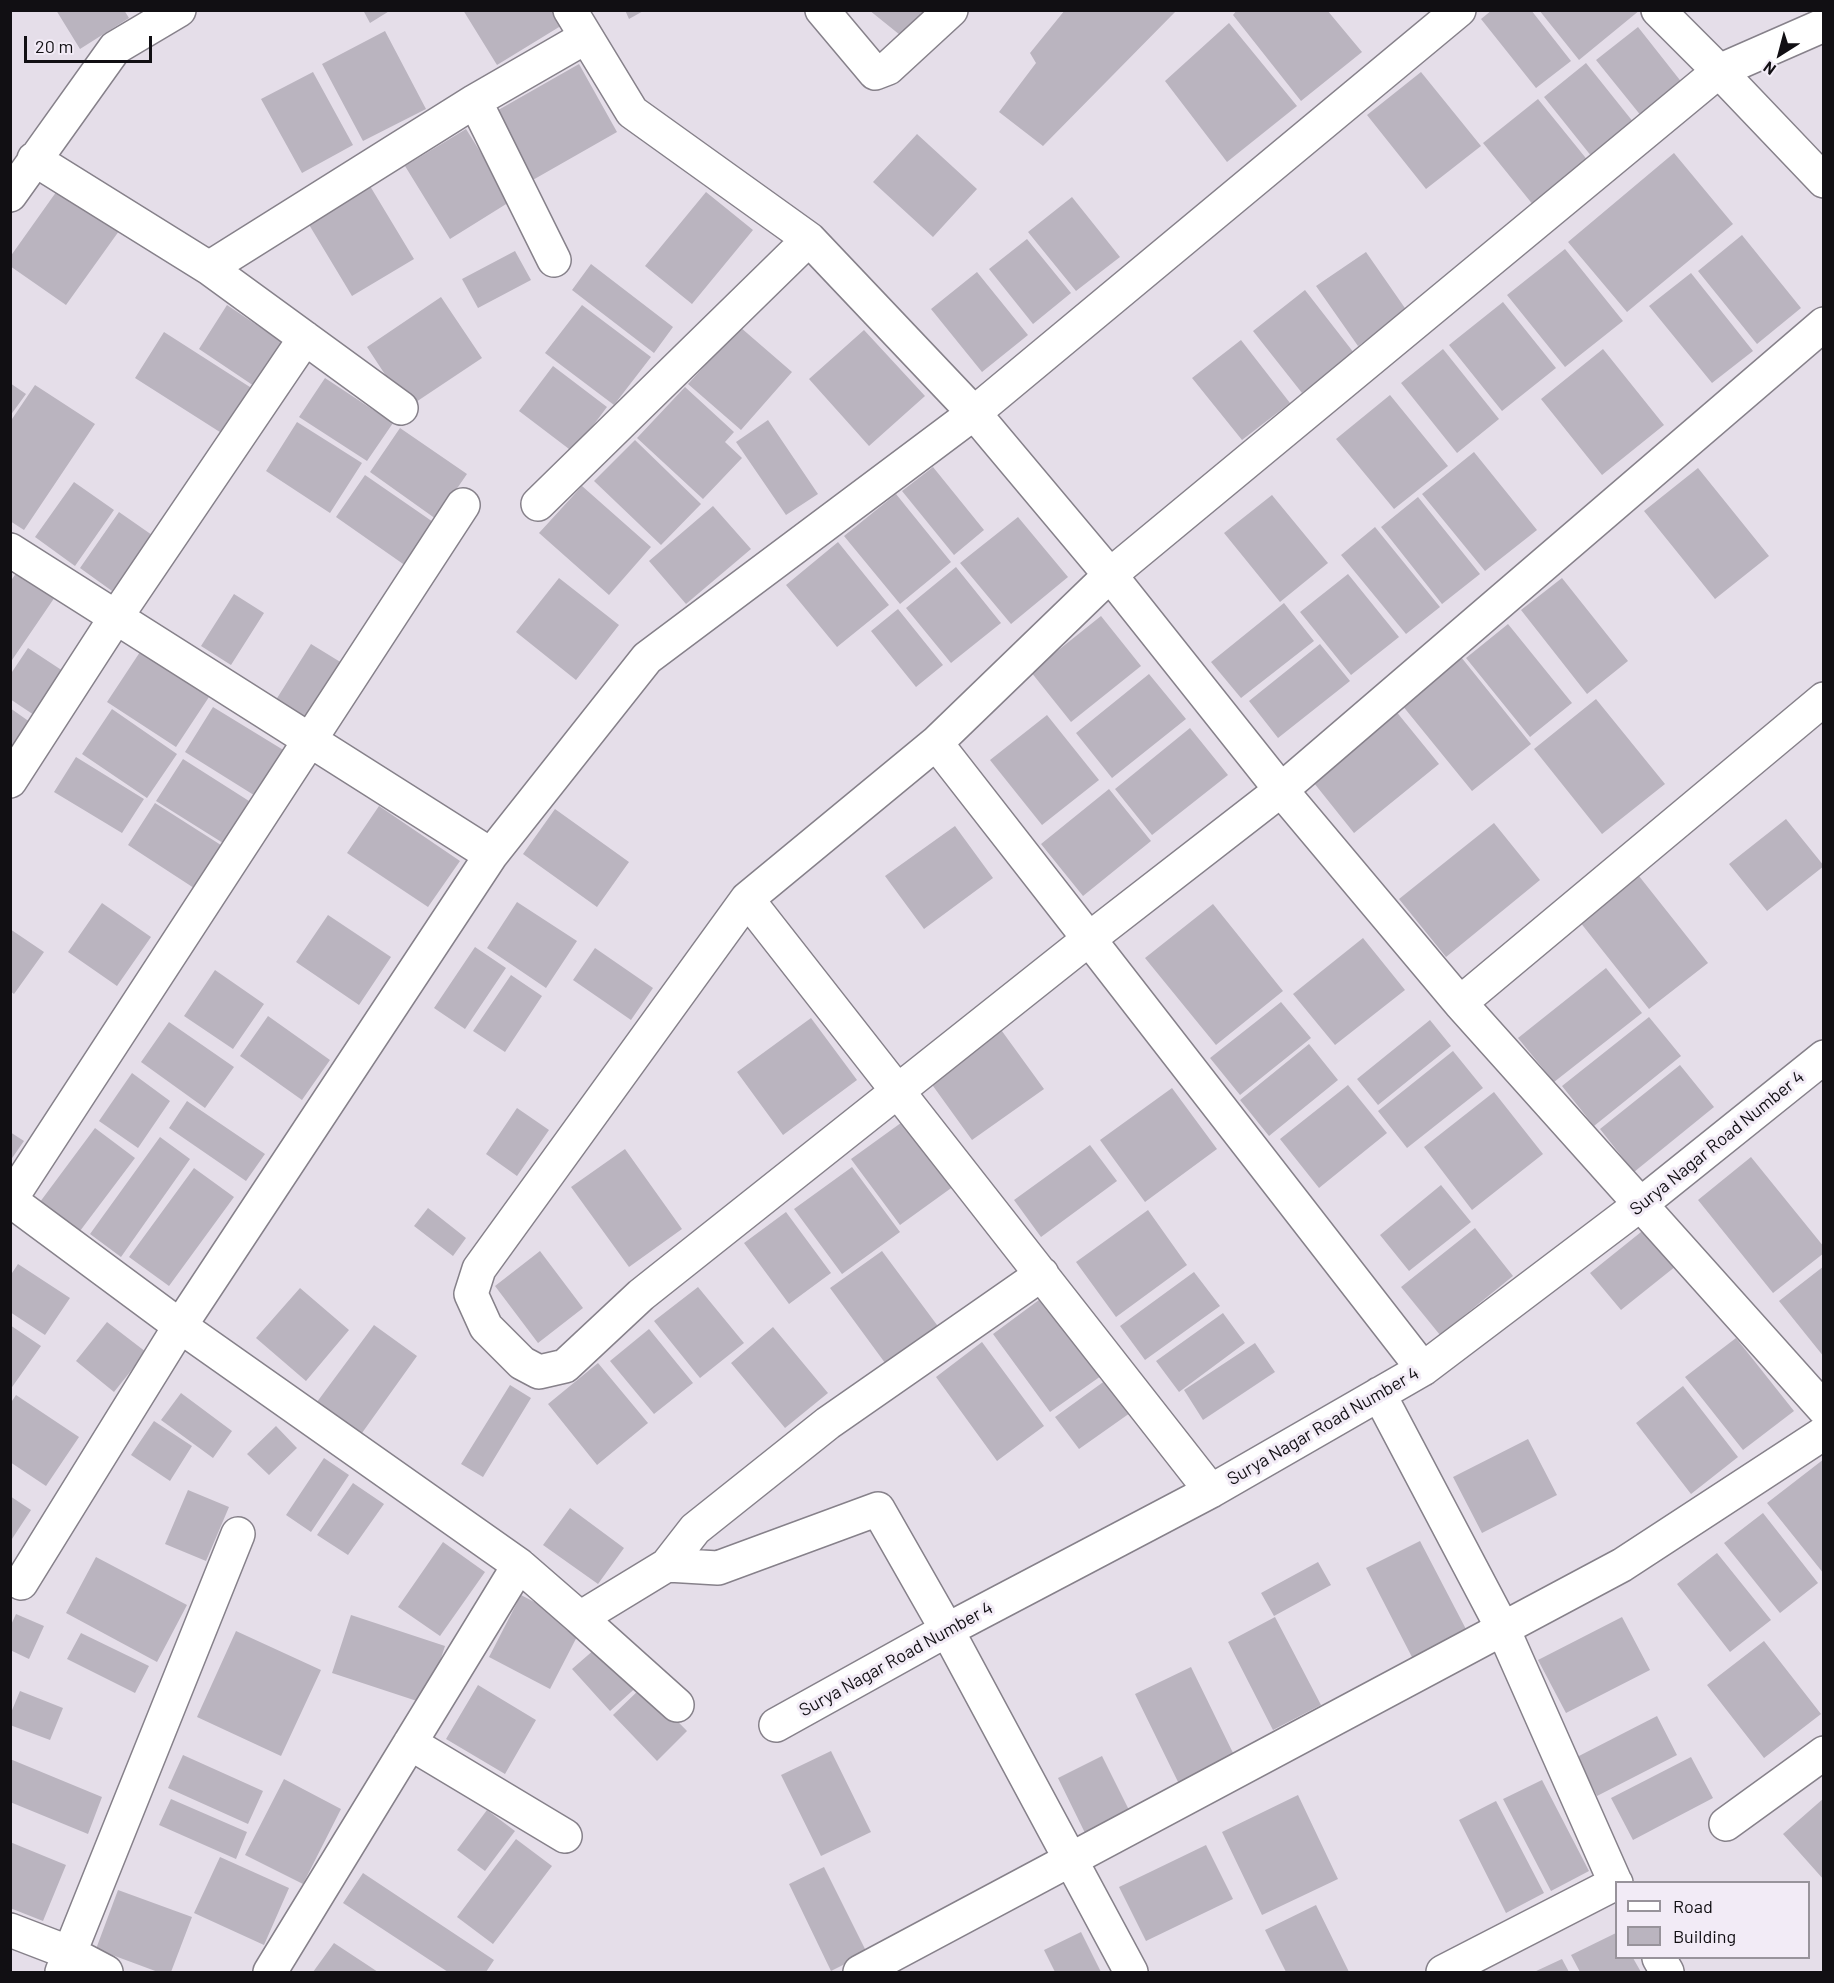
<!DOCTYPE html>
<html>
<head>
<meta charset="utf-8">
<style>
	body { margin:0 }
	#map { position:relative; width:1834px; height:1983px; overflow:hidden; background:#e5dee9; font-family:Barlow,sans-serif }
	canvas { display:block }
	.frame { position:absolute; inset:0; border:12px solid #110f13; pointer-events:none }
	.legend { position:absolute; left:1615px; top:1881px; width:195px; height:78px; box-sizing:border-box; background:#f2ebf6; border:2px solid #98939b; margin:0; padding:8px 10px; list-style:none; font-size:18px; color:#110f13 }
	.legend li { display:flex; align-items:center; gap:12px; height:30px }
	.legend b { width:30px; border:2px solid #98939b }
	.north { position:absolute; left:1750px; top:24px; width:60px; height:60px; -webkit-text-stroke:4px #f2ebf6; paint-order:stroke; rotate:216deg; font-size:16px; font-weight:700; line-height:24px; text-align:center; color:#110f13 }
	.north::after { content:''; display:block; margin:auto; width:21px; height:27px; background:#110f13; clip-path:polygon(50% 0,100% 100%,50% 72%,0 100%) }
	.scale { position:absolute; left:24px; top:36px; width:128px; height:27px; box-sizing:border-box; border:3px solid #110f13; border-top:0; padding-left:8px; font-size:18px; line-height:21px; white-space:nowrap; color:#110f13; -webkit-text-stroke:4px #f2ebf6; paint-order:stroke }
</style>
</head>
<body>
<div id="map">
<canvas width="1834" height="1983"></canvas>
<div class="frame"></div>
<ul class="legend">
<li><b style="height:8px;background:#fff"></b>Road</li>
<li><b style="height:16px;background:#bab4bf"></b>Building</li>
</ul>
<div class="north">N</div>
<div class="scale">20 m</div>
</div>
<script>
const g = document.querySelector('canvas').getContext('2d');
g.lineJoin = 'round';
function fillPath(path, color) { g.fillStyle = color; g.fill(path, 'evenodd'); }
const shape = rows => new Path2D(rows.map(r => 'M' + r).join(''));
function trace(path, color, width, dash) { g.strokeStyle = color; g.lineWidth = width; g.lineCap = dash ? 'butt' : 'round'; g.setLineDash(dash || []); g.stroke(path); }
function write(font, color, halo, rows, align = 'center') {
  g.font = font + ' Barlow,sans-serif'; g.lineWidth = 6; g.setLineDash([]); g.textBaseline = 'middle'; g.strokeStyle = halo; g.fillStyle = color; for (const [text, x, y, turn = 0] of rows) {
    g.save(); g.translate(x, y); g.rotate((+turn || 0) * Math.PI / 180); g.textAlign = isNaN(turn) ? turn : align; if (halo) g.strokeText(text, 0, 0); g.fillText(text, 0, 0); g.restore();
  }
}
fillPath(shape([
	[56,10,124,10,129,18,80,49],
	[363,10,391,10,370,23],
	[463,10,555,10,564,24,497,65],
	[625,10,645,10,629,19],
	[869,10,927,10,905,39],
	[1065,10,1177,10,1043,146,999,112,1036,63,1030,53],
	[1237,10,1327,10,1362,52,1301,101,1233,15],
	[1492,10,1531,10,1571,61,1536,88,1481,19],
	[1539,10,1640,10,1579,60],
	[1229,23,1297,106,1227,162,1165,81],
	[1638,27,1683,84,1642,117,1596,60],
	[385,31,426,109,363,141,322,64],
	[1586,63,1638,128,1596,162,1544,97],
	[579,64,617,132,531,181,493,113],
	[313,72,353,145,302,173,261,99],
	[1421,72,1481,146,1426,189,1367,115],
	[1538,99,1589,162,1534,206,1483,143],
	[466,129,511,201,450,239,405,166],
	[917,134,977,189,933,237,873,182],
	[1674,153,1733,224,1627,312,1568,242],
	[370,186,414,259,352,296,308,223],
	[59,188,119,231,66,305,10,266,10,257],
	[706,192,753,230,692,304,645,266],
	[1072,197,1120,257,1076,291,1028,232],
	[1742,235,1801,308,1757,344,1698,271],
	[1027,239,1071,293,1033,324,989,269],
	[1565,249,1623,321,1565,367,1507,295],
	[515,251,531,280,478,308,462,279],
	[1366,252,1407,311,1358,346,1316,286],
	[591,264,673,327,654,353,572,290],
	[977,272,1028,335,982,372,931,309],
	[1691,273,1753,351,1712,383,1649,306],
	[1305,290,1354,353,1302,393,1253,331],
	[441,297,482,358,407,408,367,347],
	[1503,302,1556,368,1502,411,1449,345],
	[227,305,282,342,254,386,199,349],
	[582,305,651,357,614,405,545,353],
	[740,327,792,372,741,430,688,384],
	[864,330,925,396,869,446,809,379],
	[164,332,253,389,223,434,135,378],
	[1241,340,1290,403,1242,440,1192,378],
	[1443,349,1499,419,1457,453,1401,383],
	[1603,349,1664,425,1602,475,1541,399],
	[553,366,607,407,573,452,519,411],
	[325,378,393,423,367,461,299,417],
	[10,383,26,394,10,416],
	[35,385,95,424,24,530,10,521,10,422],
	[685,387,734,432,725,442,742,458,703,499,637,438],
	[1390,395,1448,466,1394,509,1336,439],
	[768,420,818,494,786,515,736,442],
	[297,422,362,463,330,513,266,471],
	[400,428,467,474,436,519,370,472],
	[635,440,701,504,661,545,594,481],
	[1474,452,1537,530,1485,571,1422,494],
	[933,467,984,530,954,555,902,491],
	[1698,468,1769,556,1715,599,1644,511],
	[365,475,436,524,406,566,336,517],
	[74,482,114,510,75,566,35,537],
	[582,486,651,547,609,595,539,533],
	[896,494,951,562,900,604,844,536],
	[1272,495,1328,563,1280,602,1224,533],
	[1418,497,1480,574,1442,604,1381,527],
	[713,506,751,549,686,604,649,561],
	[119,512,152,535,112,591,80,568],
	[1018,517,1068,577,1011,624,960,563],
	[1375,527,1440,607,1406,634,1341,555],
	[838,542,889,605,837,647,786,585],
	[956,567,1001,623,951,663,906,608],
	[19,569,57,594,10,663,10,582],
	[1348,574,1399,637,1351,675,1300,612],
	[559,578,619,625,576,680,516,632],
	[1562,578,1628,661,1587,694,1521,610],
	[234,594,264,613,231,665,201,646],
	[1284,603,1314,641,1241,698,1211,662],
	[898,609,943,665,916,687,871,631],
	[1101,616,1141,666,1071,722,1031,672],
	[1508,624,1572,703,1530,737,1466,658],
	[311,644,342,663,305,723,274,703],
	[1320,644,1350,681,1278,738,1249,701],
	[28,648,66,673,37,717,10,699,10,675],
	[140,652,209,697,176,747,107,702],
	[1461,657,1531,744,1472,791,1402,705],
	[1149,674,1186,719,1112,778,1076,733],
	[1596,699,1665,784,1602,834,1534,749],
	[213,707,285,751,257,797,185,752],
	[10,708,37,727,10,763],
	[112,709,177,754,147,798,82,754],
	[1395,710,1439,764,1354,833,1310,778],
	[1047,715,1099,780,1042,825,990,760],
	[1190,728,1228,775,1152,835,1115,789],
	[76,757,144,799,122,833,54,792],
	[183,759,249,801,223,843,156,801],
	[1109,789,1151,841,1083,896,1041,844],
	[155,803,224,847,197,890,128,845],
	[379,806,460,861,428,907,347,853],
	[555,809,629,862,597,907,523,854],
	[1786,819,1824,866,1767,911,1729,864],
	[1494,823,1540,880,1446,957,1399,899],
	[955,826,993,878,924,929,885,876],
	[1635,871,1708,963,1649,1009,1576,917],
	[517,902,577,941,546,988,487,948],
	[102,903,151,937,117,986,68,952],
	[1213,904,1283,991,1216,1045,1145,958],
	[328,915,391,957,359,1005,296,962],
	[10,929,44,952,14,994,10,991],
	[1363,938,1405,990,1335,1045,1293,994],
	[475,947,506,968,465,1029,434,1008],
	[595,948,653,988,631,1020,573,980],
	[1606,968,1642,1013,1554,1082,1518,1038],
	[215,970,264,1004,233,1049,184,1016],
	[511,975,542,996,505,1052,473,1031],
	[1281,1002,1311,1038,1240,1095,1210,1058],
	[268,1016,330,1060,302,1100,240,1056],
	[1649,1017,1681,1056,1594,1126,1562,1086],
	[811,1018,857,1080,783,1135,737,1072],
	[1430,1020,1451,1046,1378,1105,1357,1079],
	[169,1022,234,1067,205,1108,141,1062],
	[999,1027,1044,1089,972,1140,928,1079],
	[1309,1044,1338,1080,1269,1136,1240,1100],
	[1453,1051,1483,1088,1407,1148,1378,1111],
	[1680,1065,1714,1107,1634,1172,1600,1129],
	[132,1073,170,1101,138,1148,99,1121],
	[1348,1085,1387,1133,1319,1188,1280,1139],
	[1172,1088,1217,1149,1145,1202,1100,1140],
	[1494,1092,1543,1154,1472,1210,1424,1147],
	[187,1101,265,1154,246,1181,169,1128],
	[517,1108,549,1130,517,1176,486,1154],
	[905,1120,954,1186,900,1225,851,1159],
	[95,1128,135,1158,80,1231,40,1202],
	[10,1132,24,1141,10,1161],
	[160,1137,190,1159,121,1257,90,1234],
	[1090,1145,1117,1181,1041,1237,1014,1200],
	[625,1149,682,1229,629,1267,571,1187],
	[1751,1157,1824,1247,1824,1253,1773,1293,1698,1200],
	[852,1167,900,1232,842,1274,794,1209],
	[194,1168,234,1197,169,1286,129,1257],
	[1441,1185,1471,1222,1409,1271,1380,1235],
	[428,1208,466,1238,453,1256,414,1226],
	[1148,1210,1187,1265,1116,1317,1076,1262],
	[786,1212,831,1273,789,1304,744,1243],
	[1475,1228,1513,1276,1440,1335,1401,1287],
	[1646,1228,1676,1266,1621,1310,1590,1273],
	[540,1251,583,1308,538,1343,495,1286],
	[882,1251,940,1329,888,1367,830,1288],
	[18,1264,70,1298,45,1335,10,1312,10,1276],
	[1824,1266,1824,1357,1779,1301],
	[1194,1272,1220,1306,1145,1360,1120,1326],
	[698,1287,744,1343,700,1378,654,1321],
	[300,1288,349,1330,306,1381,256,1338],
	[1043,1297,1101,1376,1050,1412,993,1334],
	[1223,1313,1245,1343,1179,1392,1156,1361],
	[107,1322,146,1352,114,1392,76,1361],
	[10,1325,41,1346,10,1390],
	[374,1325,417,1356,362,1433,317,1402],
	[773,1327,828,1393,785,1428,731,1363],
	[649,1329,693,1383,654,1414,610,1361],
	[1736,1338,1794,1411,1743,1450,1685,1377],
	[982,1342,1044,1426,997,1461,936,1377],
	[1255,1343,1275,1372,1203,1420,1184,1390],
	[598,1363,648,1423,597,1465,548,1404],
	[1106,1380,1130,1413,1079,1449,1055,1417],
	[510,1385,531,1398,483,1477,461,1464],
	[1683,1386,1738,1457,1691,1494,1636,1423],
	[181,1393,232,1431,213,1458,161,1420],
	[16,1395,79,1437,46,1486,10,1462,10,1404],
	[154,1421,192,1446,170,1481,131,1455],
	[276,1426,297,1448,269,1475,247,1454],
	[1528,1439,1557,1495,1482,1533,1453,1477],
	[324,1458,349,1475,311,1532,286,1515],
	[1824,1459,1824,1574,1767,1503],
	[353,1483,384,1504,348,1555,317,1535],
	[188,1490,229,1507,206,1561,165,1544],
	[10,1496,31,1510,10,1542],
	[570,1508,624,1548,598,1584,543,1545],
	[1763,1513,1818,1583,1780,1613,1724,1543],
	[1420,1541,1468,1633,1414,1661,1366,1568],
	[443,1542,485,1572,440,1636,398,1607],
	[1717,1553,1771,1620,1730,1652,1677,1584],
	[96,1557,187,1605,157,1662,66,1613],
	[1318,1562,1331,1585,1274,1616,1261,1593],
	[521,1595,582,1627,550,1689,489,1657],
	[16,1614,44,1626,29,1659,10,1650,10,1627],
	[351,1615,445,1646,426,1704,332,1673],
	[1275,1617,1321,1705,1273,1730,1228,1642],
	[1622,1617,1650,1670,1566,1713,1538,1660],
	[236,1631,321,1670,281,1756,197,1717],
	[81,1633,149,1666,135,1693,67,1659],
	[1764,1641,1821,1714,1764,1758,1707,1685],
	[603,1642,641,1683,610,1711,572,1669],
	[1191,1667,1236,1759,1180,1786,1135,1694],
	[478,1685,536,1720,505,1774,446,1739],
	[643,1686,687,1731,657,1761,613,1715],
	[20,1691,63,1708,50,1740,10,1725,10,1715],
	[1657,1716,1677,1755,1597,1796,1577,1757],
	[831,1751,871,1832,821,1856,781,1775],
	[183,1755,263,1791,248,1824,168,1788],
	[1102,1756,1131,1814,1086,1835,1058,1778],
	[1691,1757,1713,1798,1633,1840,1611,1798],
	[10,1759,102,1797,88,1834,10,1802],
	[284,1779,341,1809,303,1884,245,1855],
	[1542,1780,1589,1871,1551,1891,1503,1799],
	[1298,1795,1338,1879,1262,1915,1222,1832],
	[1824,1798,1824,1880,1783,1834],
	[171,1799,247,1832,236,1859,159,1825],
	[1496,1801,1544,1893,1506,1913,1459,1820],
	[487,1810,515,1831,485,1871,457,1850],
	[516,1839,552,1866,493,1944,457,1917],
	[10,1842,66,1865,43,1921,10,1908],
	[1206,1845,1233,1899,1146,1941,1119,1887],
	[220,1857,289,1888,264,1945,194,1913],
	[824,1867,867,1953,831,1971,789,1884],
	[363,1873,494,1960,486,1972,448,1972,343,1903],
	[118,1890,192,1917,171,1972,158,1972,96,1949],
	[1316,1905,1349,1972,1286,1972,1265,1930],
	[1081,1932,1101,1972,1055,1972,1044,1950],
	[1616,1933,1616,1958,1633,1958,1641,1972,1580,1972,1571,1955],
	[334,1943,378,1972,313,1972],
	[1562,1959,1569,1972,1534,1972]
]), '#bab4bf');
const minor = shape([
	[570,10,632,112,809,239,974,413,1110,575,1281,790,1460,1003,1824,1409],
	[822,10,875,73,888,68,951,10],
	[1658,10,1719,71,1824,181],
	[475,101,554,260],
	[34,159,209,268,475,101,586,37],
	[10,195,115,48,179,10],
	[209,268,401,408],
	[538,504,809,239],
	[10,550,491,855],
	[936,743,1110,575,1719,71,1824,25],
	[10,781,116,617,305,338],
	[747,899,1211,1491],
	[1460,1003,1824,699],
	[10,1200,180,1326,519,1565,580,1618,667,1565,718,1568,878,1509,947,1630,1131,1972],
	[10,1200,463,505],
	[1423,1369,1089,939,936,743,747,899,479,1269,471,1294,486,1327,522,1363,539,1372,565,1366,641,1295,1089,939,1281,790,1824,324],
	[1379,1394,1503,1629,1616,1884],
	[667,1565,695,1529,828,1423,1042,1274],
	[21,1583,180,1326,491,855,647,658,974,413,1459,10],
	[580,1618,677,1705],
	[776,1725,947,1630,1211,1491,1423,1369,1641,1204,1824,1057],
	[410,1743,565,1836],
	[1726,1824,1824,1753],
	[10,1930,70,1953,106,1972],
	[1659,1958,1667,1972],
	[62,1972,238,1534],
	[270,1972,519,1565],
	[860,1972,1622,1565,1824,1433],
	[1443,1972,1616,1883]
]);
trace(minor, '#86818a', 36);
trace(minor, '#fff', 33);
write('18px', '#110f13', '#f2ebf6', [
	["Surya Nagar Road Number 4",1717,1143,-39],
	["Surya Nagar Road Number 4",1323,1426,-30],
	["Surya Nagar Road Number 4",896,1659,-29]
]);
</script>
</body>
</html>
